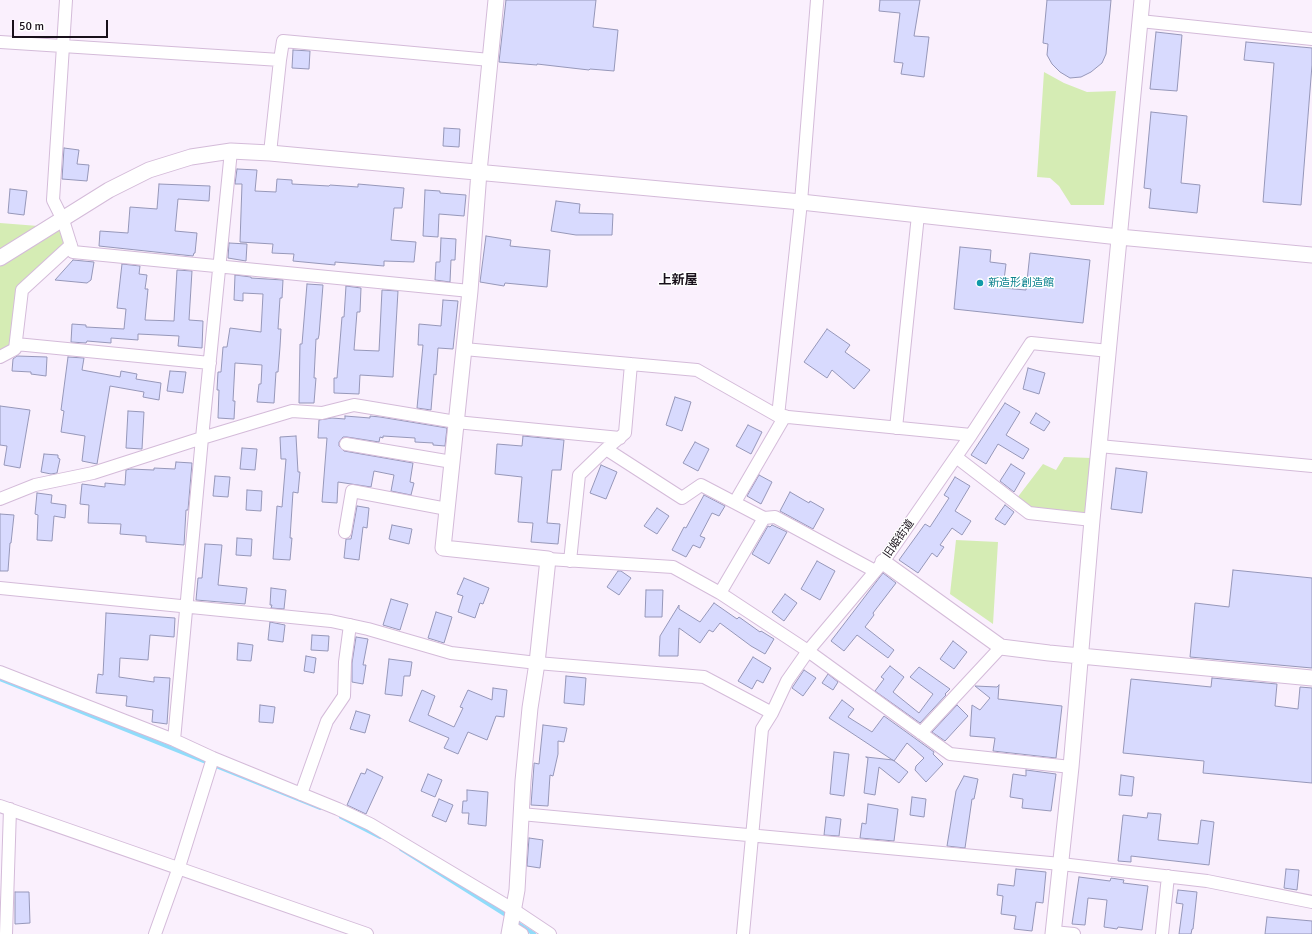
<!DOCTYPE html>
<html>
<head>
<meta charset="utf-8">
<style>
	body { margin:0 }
	#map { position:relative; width:1312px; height:934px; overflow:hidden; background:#faf0fd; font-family:Signika,sans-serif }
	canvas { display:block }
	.scale { position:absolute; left:12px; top:20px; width:96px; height:18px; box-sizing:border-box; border:2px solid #18101a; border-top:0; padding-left:5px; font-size:12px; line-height:14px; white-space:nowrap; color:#18101a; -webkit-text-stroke:3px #fff; paint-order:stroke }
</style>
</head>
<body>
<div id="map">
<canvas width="1312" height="934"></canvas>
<div class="scale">50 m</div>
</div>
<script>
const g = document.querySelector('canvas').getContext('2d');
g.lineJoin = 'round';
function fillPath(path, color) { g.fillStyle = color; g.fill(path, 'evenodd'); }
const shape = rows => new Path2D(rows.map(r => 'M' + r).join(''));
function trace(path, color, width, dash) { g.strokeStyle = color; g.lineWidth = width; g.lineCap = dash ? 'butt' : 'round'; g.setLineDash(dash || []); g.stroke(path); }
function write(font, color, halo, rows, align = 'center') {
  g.font = font + ' Signika,"Noto Sans JP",sans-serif'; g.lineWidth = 3; g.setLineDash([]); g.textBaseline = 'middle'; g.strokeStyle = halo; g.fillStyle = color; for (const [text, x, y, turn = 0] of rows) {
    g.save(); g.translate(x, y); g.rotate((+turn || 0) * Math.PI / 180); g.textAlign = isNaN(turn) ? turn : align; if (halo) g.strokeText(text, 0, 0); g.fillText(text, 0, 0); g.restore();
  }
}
fillPath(shape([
	[1044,72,1064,83,1087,92,1116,91,1104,205,1071,205,1059,186,1050,178,1037,177],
	[63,220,71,245,15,293,16,344,0,355,0,223,51,227],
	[1064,457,1091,458,1086,519,1029,513,1014,502,1043,464,1056,470],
	[956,540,998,542,993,624,950,594]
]), '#d5ecb4');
trace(shape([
	[0,679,320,808],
	[341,817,380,837],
	[401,849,509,917],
	[514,921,534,934]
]), '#90dcfa', 4);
const building = shape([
	[506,0,596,0,593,27,618,30,614,71,590,69,589,70,537,64,537,65,499,62,506,0],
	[880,0,920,0,914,36,929,37,924,77,901,74,903,63,894,62,900,13,879,11,880,0],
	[1047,0,1111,0,1106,54,1102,63,1091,72,1081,77,1070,78,1060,72,1052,64,1047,55,1048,44,1043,43,1047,0],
	[1156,32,1182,35,1177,91,1150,89,1156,32],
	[1246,42,1312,48,1312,65,1301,205,1263,202,1274,63,1244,60,1246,42],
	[293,50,310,51,309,69,292,68,293,50],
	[1151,112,1187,116,1181,183,1200,185,1197,213,1149,208,1151,189,1144,188,1151,112],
	[444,128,460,129,459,147,443,146,444,128],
	[64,148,79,150,77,164,89,165,87,181,62,179,64,148],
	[237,169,257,170,255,191,276,192,277,179,292,180,292,184,329,186,330,185,358,187,358,184,404,188,402,208,394,208,391,240,416,242,414,262,384,261,384,266,335,262,335,265,293,261,294,254,272,253,273,244,240,242,242,184,235,184,237,169],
	[159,184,210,186,209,201,178,199,175,231,197,233,195,253,194,253,193,256,99,246,100,231,128,233,130,207,157,209,159,184],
	[10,189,27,191,24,215,8,213,10,189],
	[425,190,440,191,440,193,466,195,464,216,439,214,438,237,423,236,425,190],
	[556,201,580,204,579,213,613,214,612,235,576,235,551,231,556,201],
	[486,236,511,240,510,246,550,250,547,287,505,283,504,286,480,282,486,236],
	[441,238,456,239,455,260,451,260,450,282,435,280,436,262,440,262,441,238],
	[229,243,247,244,246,261,228,258,229,243],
	[960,247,991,250,990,262,1006,264,1003,288,1026,290,1030,253,1090,260,1083,323,954,309,960,247],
	[73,260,94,262,91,280,87,283,55,280,73,260],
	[122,264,140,266,139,274,147,275,145,289,148,289,145,320,174,321,177,270,192,271,189,320,203,321,202,348,178,346,179,336,138,334,138,340,111,338,111,343,87,341,86,343,71,342,72,324,86,325,86,327,124,329,126,309,117,308,122,264],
	[235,275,251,277,251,278,283,280,282,298,280,298,278,329,281,329,280,347,278,372,276,372,274,403,257,402,259,384,261,384,262,365,235,363,233,401,235,401,234,419,218,418,219,390,217,390,218,372,221,372,223,347,227,347,230,328,261,332,263,294,243,293,243,301,234,300,235,275],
	[307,284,323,285,319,335,318,339,316,339,314,378,316,378,314,403,299,403,300,344,302,344,307,284],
	[346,286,361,288,360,312,357,312,354,350,379,351,382,290,398,291,393,377,360,375,359,394,334,393,334,378,337,378,342,317,344,317,346,286],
	[443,300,458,301,453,349,438,348,436,375,434,374,431,410,417,408,423,345,418,345,419,324,441,326,443,300],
	[827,329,850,345,845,352,870,370,854,389,832,370,827,378,804,362,827,329],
	[17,356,47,357,46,376,31,374,31,372,12,371,13,359,17,356],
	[68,357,84,358,82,370,120,377,121,371,137,374,136,379,161,383,159,400,143,397,144,392,110,386,97,464,82,461,85,436,61,432,64,411,61,410,68,357],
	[1028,368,1045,373,1039,394,1023,389,1028,368],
	[170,371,186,372,183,393,167,391,170,371],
	[675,397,691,402,682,431,666,425,675,397],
	[1005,403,1020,412,1006,435,1029,449,1023,459,998,444,986,464,971,455,1005,403],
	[0,406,30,410,20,468,4,465,7,446,0,445,0,406],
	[128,411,144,412,142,449,126,448,128,411],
	[1036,413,1050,422,1044,431,1030,423,1036,413],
	[345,416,370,418,370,416,380,417,447,428,445,446,433,445,433,443,415,442,415,438,383,436,383,438,380,437,379,442,347,437,343,437,339,442,339,446,344,451,413,463,410,482,414,483,411,495,391,491,394,475,374,471,371,487,338,482,337,503,322,502,327,438,318,438,319,420,332,418,345,419,345,416],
	[748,425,762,432,751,454,736,446,748,425],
	[296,436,298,472,300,472,298,493,293,492,290,538,292,538,290,560,273,559,277,506,282,507,286,459,281,459,280,437,296,436],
	[523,436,564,440,561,470,552,470,547,523,560,524,558,544,531,542,533,523,518,522,522,477,495,474,497,444,522,446,523,436],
	[695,442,709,449,698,471,683,463,695,442],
	[242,448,257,449,255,470,240,469,242,448],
	[44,454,58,455,58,458,60,459,57,473,51,474,41,472,44,454],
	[176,462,192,463,188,510,186,510,184,545,146,542,146,536,120,534,121,524,88,523,89,505,80,504,82,484,105,487,105,483,125,485,126,470,130,469,154,470,154,468,175,469,176,462],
	[1011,464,1025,473,1014,492,1000,481,1011,464],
	[601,465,617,472,606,499,590,493,601,465],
	[1116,468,1147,472,1142,513,1111,509,1116,468],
	[759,475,772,482,761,504,747,496,759,475],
	[215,476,230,477,228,497,213,496,215,476],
	[955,477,970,486,955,511,971,521,962,535,952,528,940,545,944,547,937,557,932,553,918,573,899,560,925,524,930,527,949,498,944,495,955,477],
	[247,490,262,491,261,511,246,510,247,490],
	[790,492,809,503,810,501,824,509,813,529,780,511,790,492],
	[37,493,52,495,51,503,66,505,65,518,54,516,52,541,37,540,38,515,35,514,37,493],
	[704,495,725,506,719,516,712,513,700,536,705,538,700,548,693,545,686,557,672,550,684,527,686,528,704,495],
	[1005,505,1014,512,1005,525,995,519,1005,505],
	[357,506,369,508,367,528,363,527,359,560,344,558,346,539,351,539,352,534,357,506],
	[657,508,669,516,657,534,644,526,657,508],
	[0,514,14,515,11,543,10,543,8,571,0,571,0,514],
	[392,525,412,529,409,544,389,539,392,525],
	[772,525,787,532,769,564,752,554,768,526,770,527,772,525],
	[237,538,252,539,251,556,236,555,237,538],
	[205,544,222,545,218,585,247,588,245,604,196,600,198,578,202,578,205,544],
	[817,561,835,571,820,600,801,589,817,561],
	[1233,570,1312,578,1312,668,1190,657,1195,603,1229,607,1233,570],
	[618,571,621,571,631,578,619,595,607,587,618,571],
	[883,573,896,583,873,613,874,615,865,627,894,650,888,658,857,635,844,651,831,641,883,573],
	[464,578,489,588,483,604,480,603,475,618,458,612,463,596,457,594,464,578],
	[271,588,286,590,284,609,271,608,272,605,270,605,271,588],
	[646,590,663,590,662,617,645,617,646,590],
	[785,594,797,603,784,621,772,612,785,594],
	[391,599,408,604,400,630,383,625,391,599],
	[714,603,737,619,739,617,760,632,761,631,774,639,765,654,751,646,720,623,713,632,709,630,700,643,679,628,678,656,659,656,660,636,679,605,679,609,700,622,714,603],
	[436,612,452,617,444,643,428,638,436,612],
	[106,613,175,618,174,637,150,635,148,660,120,658,119,677,154,682,154,677,170,678,167,724,152,722,153,710,126,706,127,696,96,693,98,674,103,675,106,613],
	[270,622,285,625,283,642,268,640,270,622],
	[312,635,329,636,328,651,311,650,312,635],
	[356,637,368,639,363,665,366,665,363,684,352,682,352,663,356,637],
	[953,641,967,652,954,669,940,659,953,641],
	[238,643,253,645,251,661,237,660,238,643],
	[306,656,316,658,314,673,304,671,306,656],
	[753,657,771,668,763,683,757,680,752,689,738,681,753,657],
	[389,659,412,662,410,676,404,676,402,696,385,694,389,659],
	[890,666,904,677,893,692,919,713,933,694,910,677,919,667,950,689,945,694,946,695,920,723,875,691,884,679,881,677,890,666],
	[804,670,816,678,803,696,792,688,804,670],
	[828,674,838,682,833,690,822,683,828,674],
	[566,676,586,678,584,705,564,703,566,676],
	[1212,678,1277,684,1275,706,1298,709,1300,687,1312,688,1312,783,1203,773,1204,761,1123,753,1131,679,1211,687,1212,678],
	[999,685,998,699,1062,706,1056,758,993,751,995,738,970,736,972,705,980,710,990,698,975,686,997,687,999,685],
	[493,688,507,690,504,717,496,716,487,740,468,732,458,754,444,748,449,738,409,721,422,690,435,696,428,715,454,727,463,708,460,707,468,690,492,700,493,688],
	[842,700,854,709,848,717,872,732,884,716,934,752,933,754,943,764,926,782,915,770,916,766,924,758,907,743,894,761,829,718,842,700],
	[260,705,275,707,273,723,259,722,260,705],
	[957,705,968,716,945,741,932,732,957,705],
	[356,711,370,715,365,733,350,729,356,711],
	[543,725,567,728,564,742,558,741,558,754,553,776,550,775,548,806,531,805,534,765,534,763,539,764,543,725],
	[834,752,849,754,844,796,830,794,834,752],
	[866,757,893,760,908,772,899,783,879,767,875,795,864,793,868,758,866,757],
	[367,769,383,777,366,814,347,805,361,773,365,774,367,769],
	[1026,770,1056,774,1051,811,1022,808,1023,799,1010,797,1013,774,1026,776,1026,770],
	[428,774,442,780,435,797,421,791,428,774],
	[1121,775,1134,777,1132,796,1119,795,1121,775],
	[964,776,978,779,974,799,972,799,965,848,947,846,956,791,964,776],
	[467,790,488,792,486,826,468,824,469,813,462,813,463,801,467,801,467,790],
	[912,797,926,799,924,817,910,815,912,797],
	[439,799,453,805,446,822,432,816,439,799],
	[868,804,898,809,894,841,860,838,862,823,866,824,868,804],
	[1148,813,1161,814,1158,840,1198,844,1201,820,1214,822,1209,865,1131,856,1131,862,1118,861,1123,815,1147,818,1148,813],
	[826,817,841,819,839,836,824,835,826,817],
	[529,838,543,840,540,868,527,866,529,838],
	[1016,869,1046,872,1043,903,1036,902,1032,931,1014,929,1016,916,1001,914,1003,896,997,895,998,884,1014,886,1016,869],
	[1286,869,1299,870,1297,890,1284,888,1286,869],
	[1079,877,1110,881,1111,878,1124,880,1123,883,1148,886,1142,930,1118,927,1117,929,1104,927,1107,900,1088,898,1085,925,1072,924,1079,877],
	[1178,890,1197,892,1193,929,1192,929,1191,934,1179,934,1183,904,1176,903,1178,890],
	[15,892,29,892,30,923,15,924,15,892],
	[1267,917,1312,921,1312,934,1265,934,1267,917]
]);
fillPath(building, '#d8dafe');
trace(building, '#9697b9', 1);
const minor = shape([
	[66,0,53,200,63,220,73,252,470,291],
	[1140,21,1312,39],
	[0,42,280,60,270,153],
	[280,60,283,41,490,60],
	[16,344,210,363],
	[464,349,697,370,778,416,971,435],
	[0,357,15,349,22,290,71,245],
	[778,416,801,202,817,0],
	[896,428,918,215],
	[346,444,452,462],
	[1099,446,1312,466],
	[606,449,682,498,701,485,764,518],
	[956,457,1029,513,1092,520],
	[0,499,35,485,93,473,202,438,292,411,322,413,354,405,456,422,620,438],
	[735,502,785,416],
	[345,532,352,491,447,509],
	[548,559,673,567,720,593,808,651,950,754,1071,767],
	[570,561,579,475,606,449,625,433,631,364],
	[0,588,331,621,368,629,451,653,537,663,704,677,772,713],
	[720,593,764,518,775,517,875,571],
	[0,672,174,740,213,758,338,809,370,824,514,910,550,934],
	[921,733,1001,647],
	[174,740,202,438,231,151],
	[301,794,327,721,344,696,345,662,350,625],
	[0,806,367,934],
	[521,814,1061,864,1207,881,1312,902],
	[511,927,522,934],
	[1053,932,1074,934],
	[6,934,10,809],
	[155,934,179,867,213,758],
	[743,934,762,729,772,713,787,681,808,651,883,562,971,435,1031,343,1109,351],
	[1162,934,1168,876]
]);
const tertiary = shape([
	[496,0,479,172,470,291,443,548,548,559,537,663,530,708,523,781,517,890,509,934],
	[0,258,109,190,149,170,191,157,231,151,270,153,801,202,1119,237,1312,255],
	[883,562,1001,647,1049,653,1312,678],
	[1053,934,1071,767,1092,520,1142,0]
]);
trace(minor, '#d4bbd9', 14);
trace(tertiary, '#d4bbd9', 17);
trace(minor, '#fff', 12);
trace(tertiary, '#fff', 15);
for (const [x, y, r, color] of [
	[980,283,4,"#0f9aa8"]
]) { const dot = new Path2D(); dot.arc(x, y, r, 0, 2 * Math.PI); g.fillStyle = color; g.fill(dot); trace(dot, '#fff', 1.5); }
write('11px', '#0d838f', '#fff', [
	["新造形創造館",988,283]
], 'left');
write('11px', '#18101a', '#fff', [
	["旧姫街道",899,539,-55]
]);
write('bold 13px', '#18101a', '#fff', [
	["上新屋",678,281]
]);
</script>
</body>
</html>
